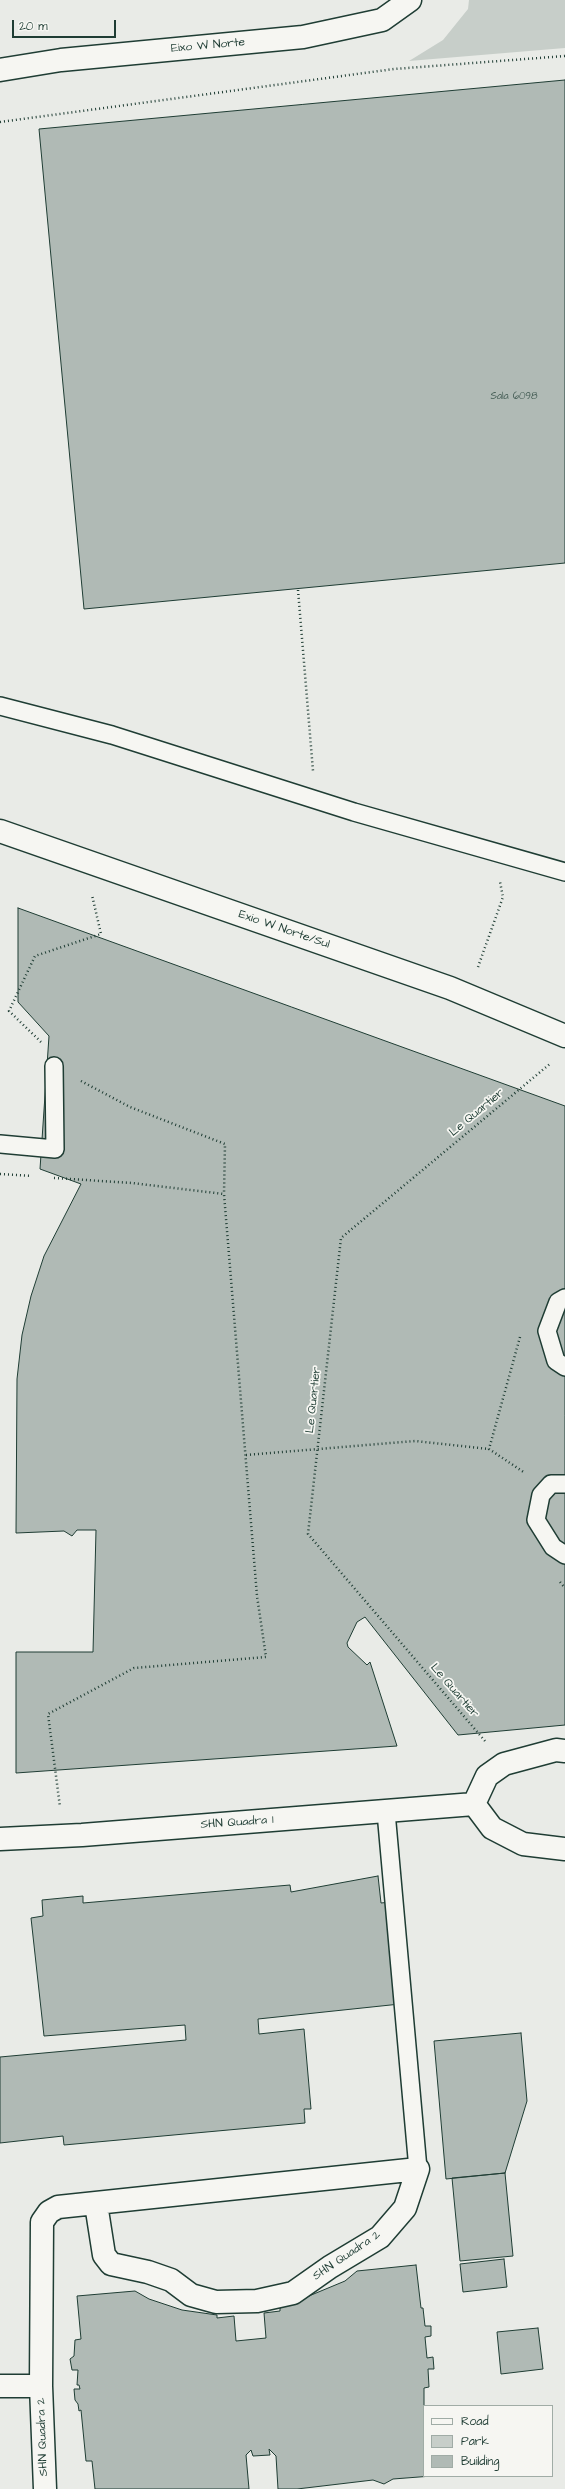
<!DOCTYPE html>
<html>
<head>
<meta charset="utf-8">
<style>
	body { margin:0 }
	#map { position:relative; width:565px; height:2489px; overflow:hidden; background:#e9ebe7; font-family:"Architects Daughter",sans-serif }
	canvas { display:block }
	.legend { position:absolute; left:423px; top:2405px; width:130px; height:72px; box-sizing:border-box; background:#f6f6f2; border:1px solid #a0aca6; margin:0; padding:5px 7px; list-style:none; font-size:12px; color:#1f3d34 }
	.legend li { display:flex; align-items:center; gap:8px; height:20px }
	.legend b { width:20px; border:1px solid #a0aca6 }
	.scale { position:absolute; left:12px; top:20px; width:104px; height:18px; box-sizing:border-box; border:2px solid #1f3d34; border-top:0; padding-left:5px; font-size:12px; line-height:14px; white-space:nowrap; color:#1f3d34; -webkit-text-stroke:3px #f6f6f2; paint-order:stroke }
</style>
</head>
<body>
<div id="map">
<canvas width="565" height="2489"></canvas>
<ul class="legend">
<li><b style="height:5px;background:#f6f6f2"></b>Road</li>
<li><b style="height:11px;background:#c7cec9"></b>Park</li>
<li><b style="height:11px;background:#b0bab5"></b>Building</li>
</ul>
<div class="scale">20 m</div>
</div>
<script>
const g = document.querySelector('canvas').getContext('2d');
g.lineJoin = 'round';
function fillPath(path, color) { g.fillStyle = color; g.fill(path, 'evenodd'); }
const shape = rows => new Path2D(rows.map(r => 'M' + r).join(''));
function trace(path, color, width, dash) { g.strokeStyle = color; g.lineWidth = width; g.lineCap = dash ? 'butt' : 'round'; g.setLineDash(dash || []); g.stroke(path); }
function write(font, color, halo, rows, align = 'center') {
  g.font = font + ' "Architects Daughter",sans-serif'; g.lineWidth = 3.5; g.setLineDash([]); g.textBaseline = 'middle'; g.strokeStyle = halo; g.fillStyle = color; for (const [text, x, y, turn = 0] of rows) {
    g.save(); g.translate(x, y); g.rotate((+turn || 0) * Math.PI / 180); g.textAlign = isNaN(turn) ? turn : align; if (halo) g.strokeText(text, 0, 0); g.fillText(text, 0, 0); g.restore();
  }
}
fillPath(shape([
	[469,0,565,0,565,48,409,61,443,40,468,9]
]), '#c7cec9');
const building = shape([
	[565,80,565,563,84,609,39,129,565,80],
	[18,908,565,1106,565,1725,458,1735,365,1617,357,1622,347,1643,348,1647,367,1665,370,1662,397,1746,16,1773,16,1652,93,1652,96,1530,77,1530,72,1536,64,1531,16,1533,17,1379,22,1335,31,1296,44,1256,81,1184,40,1169,49,1036,18,1002,18,908],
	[378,1876,381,1903,391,1902,400,2004,258,2019,259,2034,304,2029,311,2109,304,2109,305,2123,64,2145,63,2136,0,2143,0,2057,186,2040,185,2025,44,2036,31,1918,43,1916,42,1900,83,1896,83,1903,290,1885,291,1892,378,1876],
	[521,2033,527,2101,505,2173,446,2179,434,2041,521,2033],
	[505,2173,513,2256,460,2261,452,2178,505,2173],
	[504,2259,507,2287,463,2292,460,2264,504,2259],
	[416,2265,421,2308,423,2308,425,2326,431,2326,431,2336,425,2337,427,2358,433,2357,434,2369,428,2369,429,2387,424,2388,424,2476,432,2476,393,2479,384,2484,373,2480,297,2489,278,2489,276,2456,269,2449,270,2455,253,2456,251,2450,246,2455,249,2489,95,2489,92,2461,86,2461,81,2410,79,2411,78,2404,75,2400,74,2389,80,2389,79,2385,77,2385,78,2370,72,2370,70,2359,74,2356,75,2340,81,2339,77,2296,135,2291,149,2299,182,2310,217,2315,217,2318,234,2316,236,2341,266,2338,264,2313,280,2311,280,2308,345,2281,357,2271,416,2265],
	[538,2328,543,2369,501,2374,497,2332,538,2328]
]);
fillPath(building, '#b0bab5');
trace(building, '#1f3d34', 1);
const lane = shape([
	[0,706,112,735,354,812,565,872],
	[0,1144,55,1149,54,1066],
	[565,1298,558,1302,547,1331,556,1361,565,1367],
	[565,1484,551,1484,541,1495,536,1520,553,1547,565,1555],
	[386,1812,418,2169]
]);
const street = shape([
	[0,2386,41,2386,45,2489],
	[41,2386,42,2222,49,2212,58,2207,418,2169,405,2208,380,2237,330,2267,293,2293,257,2301,216,2302,191,2295,171,2280,148,2272,111,2264,104,2255,96,2204]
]);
const secondary = shape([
	[0,831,450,988,565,1036],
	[474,1804,487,1776,504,1764,556,1750,565,1751],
	[474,1804,492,1828,523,1844,565,1849],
	[0,1839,82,1835,474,1804]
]);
const primary = shape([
	[0,70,61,60,303,37,382,20,410,0]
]);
trace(lane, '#1f3d34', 20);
trace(street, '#1f3d34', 25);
trace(secondary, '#1f3d34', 25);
trace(primary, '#1f3d34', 25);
trace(shape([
	[0,122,394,69,565,56],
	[298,590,313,771],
	[478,967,503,897,500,882],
	[41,1042,9,1011,35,956,101,934,92,895],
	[81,1081,130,1107,225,1144,224,1194],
	[0,1174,31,1176],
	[54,1178,132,1183,224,1194,257,1596,266,1657,134,1668,48,1714,60,1807],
	[520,1337,489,1449,525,1473],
	[246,1455,415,1441,489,1449],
	[560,1582,565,1588],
	[485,1741,308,1534,341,1238,551,1063]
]), '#1f3d34', 2.5, [1, 3]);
trace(lane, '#f6f6f2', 17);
trace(street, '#f6f6f2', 22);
trace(secondary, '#f6f6f2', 22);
trace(primary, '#f6f6f2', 22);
write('10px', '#435c54', null, [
	["Sala 6098",514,397]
]);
write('12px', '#1f3d34', '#f6f6f2', [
	["Eixo W Norte",208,46,-5],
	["Exio W Norte/Sul",284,930,19],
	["Le Quartier",477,1113,-40],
	["Le Quartier",314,1400,-84],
	["Le Quartier",454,1691,49],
	["SHN Quadra 1",237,1823,-4],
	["SHN Quadra 2",347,2256,-34],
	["SHN Quadra 2",43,2437,-92]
]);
</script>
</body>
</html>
